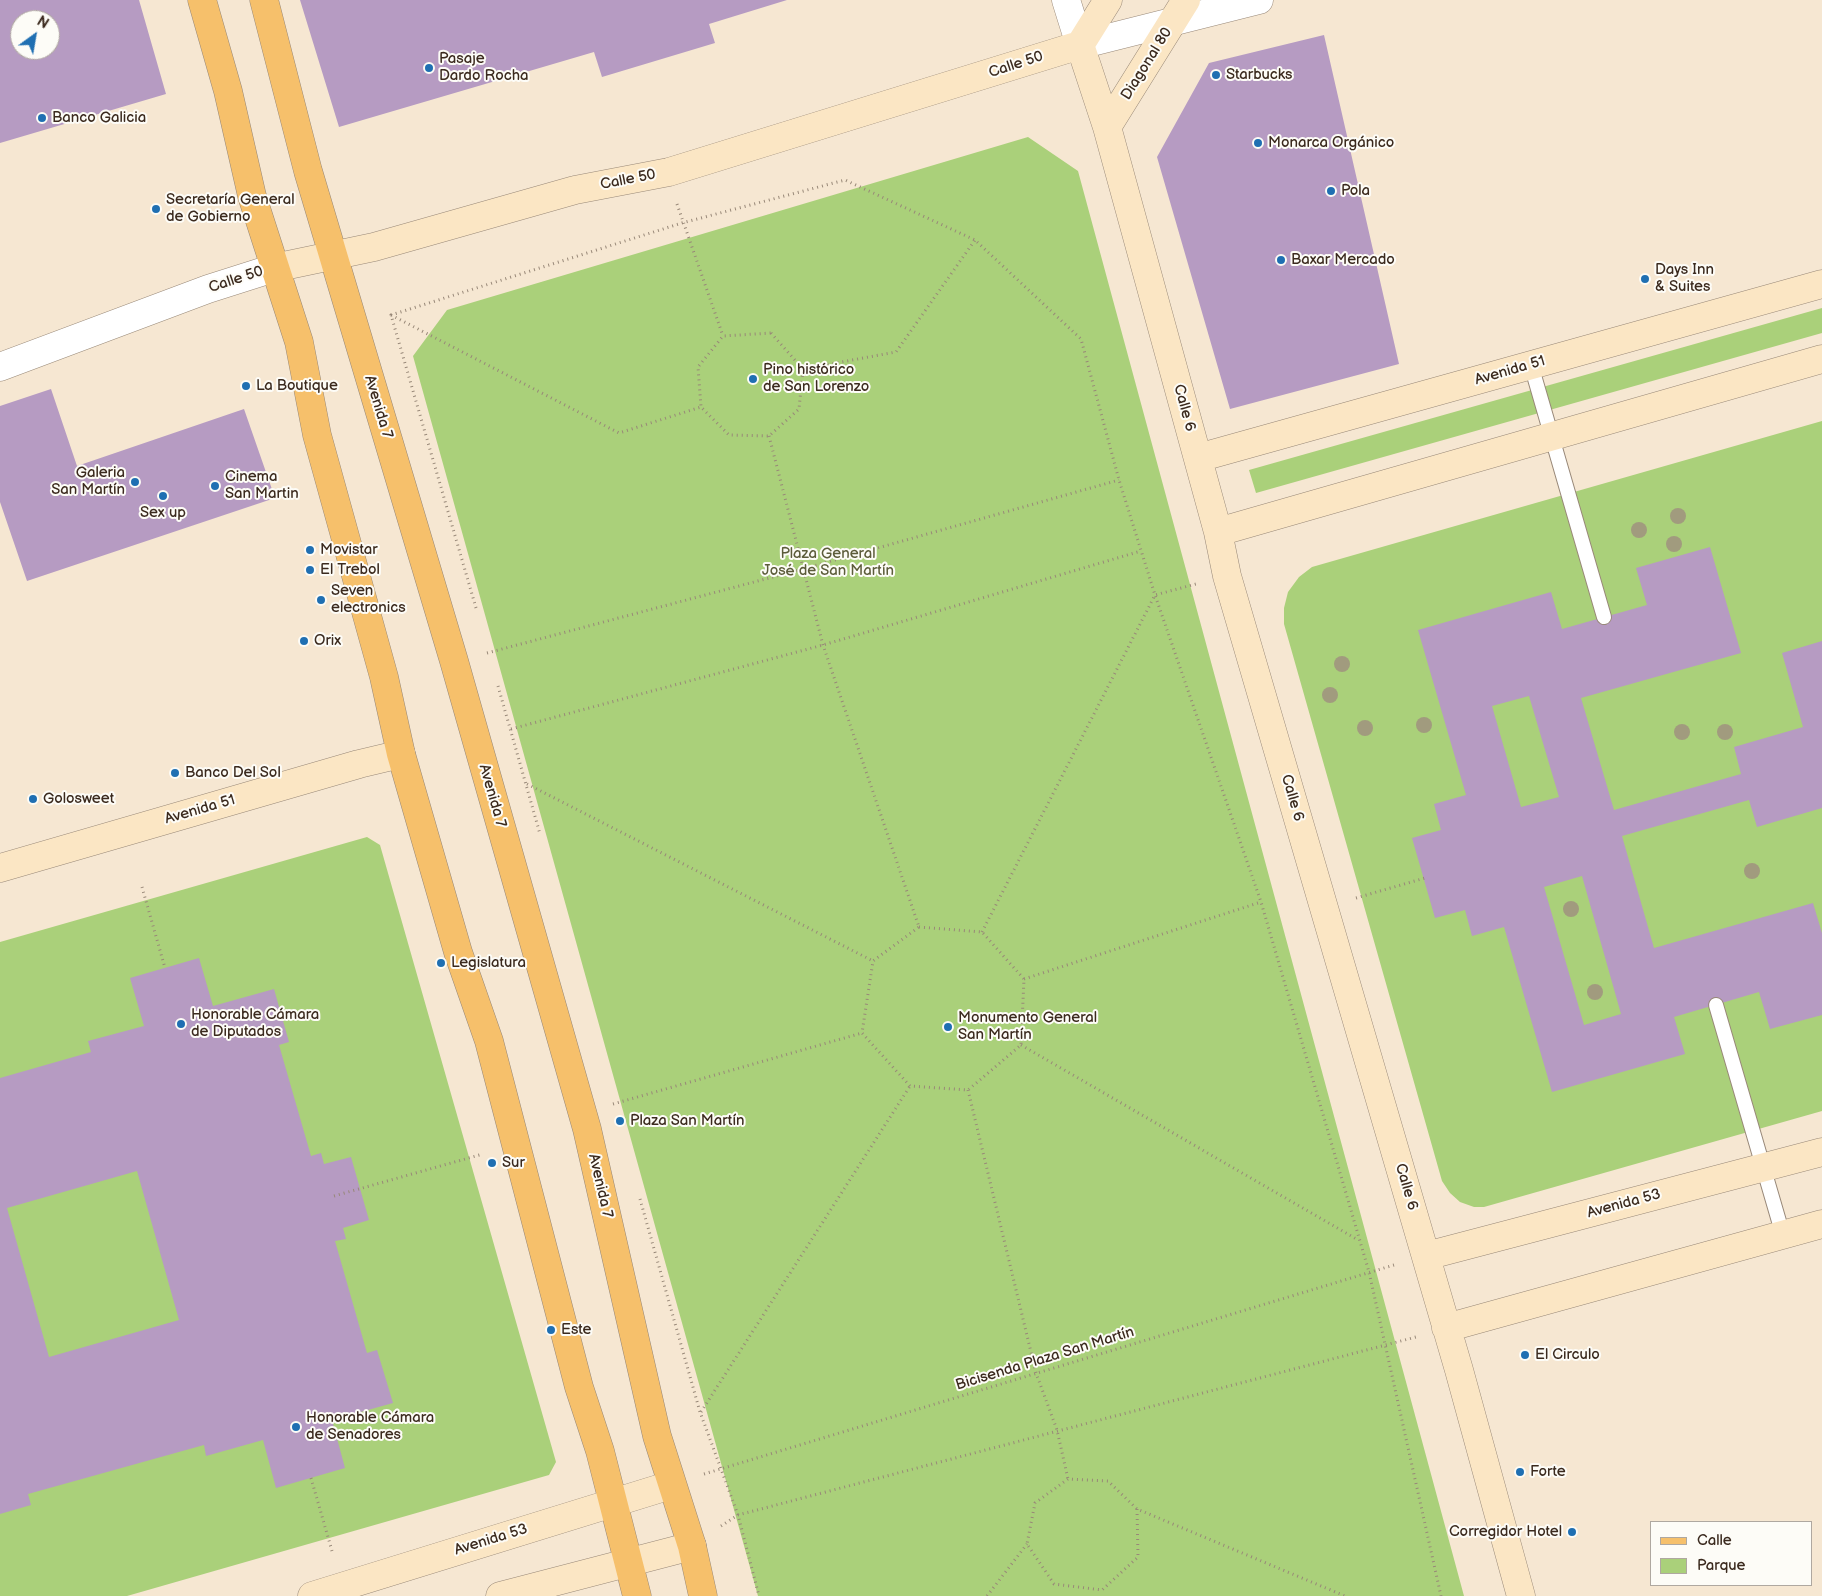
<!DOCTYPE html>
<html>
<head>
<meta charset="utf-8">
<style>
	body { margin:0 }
	#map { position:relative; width:1822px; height:1596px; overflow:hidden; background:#f6e7d2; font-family:"Balsamiq Sans",sans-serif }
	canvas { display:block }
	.legend { position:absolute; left:1650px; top:1521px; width:162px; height:65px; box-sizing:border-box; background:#fdfcf7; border:1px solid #afa8a0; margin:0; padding:6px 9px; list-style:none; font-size:15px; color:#3b2a1e }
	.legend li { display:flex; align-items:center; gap:10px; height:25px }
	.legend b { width:25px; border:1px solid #afa8a0 }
	.north { position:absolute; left:10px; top:10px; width:50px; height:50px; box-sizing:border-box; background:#fdfcf7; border:1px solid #afa8a0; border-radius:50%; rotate:32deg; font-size:14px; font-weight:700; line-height:20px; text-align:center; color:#3b2a1e }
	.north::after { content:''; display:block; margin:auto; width:18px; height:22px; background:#1f6fb2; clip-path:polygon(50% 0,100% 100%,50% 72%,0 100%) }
</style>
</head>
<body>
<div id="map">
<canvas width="1822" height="1596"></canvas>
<ul class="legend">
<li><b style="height:6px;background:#f6c06b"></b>Calle</li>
<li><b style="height:14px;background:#aad07a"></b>Parque</li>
</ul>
<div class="north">N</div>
</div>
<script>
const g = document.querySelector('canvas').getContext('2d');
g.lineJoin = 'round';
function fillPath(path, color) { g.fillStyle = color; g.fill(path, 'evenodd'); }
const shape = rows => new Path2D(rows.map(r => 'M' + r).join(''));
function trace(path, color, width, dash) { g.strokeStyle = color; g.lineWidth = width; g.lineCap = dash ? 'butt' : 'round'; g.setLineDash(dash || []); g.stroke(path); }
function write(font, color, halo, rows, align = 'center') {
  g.font = font + ' "Balsamiq Sans",sans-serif'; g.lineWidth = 4; g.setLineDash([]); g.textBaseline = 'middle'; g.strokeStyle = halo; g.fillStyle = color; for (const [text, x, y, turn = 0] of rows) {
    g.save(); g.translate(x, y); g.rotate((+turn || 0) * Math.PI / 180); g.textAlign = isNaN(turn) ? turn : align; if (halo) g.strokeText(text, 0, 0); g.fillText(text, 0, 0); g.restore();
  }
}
fillPath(shape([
	[1028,137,1078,171,1464,1596,758,1596,413,356,447,310],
	[1822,308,1822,333,1256,493,1249,470],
	[1822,421,1822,1111,1484,1207,1474,1207,1460,1202,1450,1193,1442,1181,1284,624,1284,608,1288,592,1299,577,1312,567],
	[367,837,380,845,556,1462,549,1475,127,1596,0,1596,0,942]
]), '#aad07a');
fillPath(shape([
	[0,0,139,0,166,94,0,143],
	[20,20,50,20,50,50,20,50],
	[300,0,787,0,709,24,715,43,602,77,594,52,339,127],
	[1324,35,1399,364,1230,409,1157,157,1209,63],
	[51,389,77,466,244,409,275,498,27,581,0,502,0,406],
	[1710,547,1741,653,1581,698,1614,810,1741,774,1734,747,1803,727,1782,653,1822,641,1822,808,1757,827,1749,800,1622,836,1654,948,1813,903,1822,933,1822,1015,1770,1029,1759,992,1674,1017,1685,1054,1552,1092,1504,927,1472,936,1465,910,1435,918,1412,838,1441,830,1434,804,1466,795,1418,630,1551,592,1562,629,1647,605,1636,568],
	[1529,696,1559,797,1521,807,1492,706],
	[1582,876,1621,1014,1584,1025,1544,887],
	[199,958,213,1006,274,989,289,1042,279,1045,311,1156,321,1153,324,1164,351,1157,369,1220,343,1228,346,1239,335,1241,367,1353,377,1350,393,1403,332,1420,345,1468,276,1488,263,1440,206,1456,204,1445,28,1494,31,1505,0,1514,0,1078,91,1052,88,1041,144,1026,130,978],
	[137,1171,179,1320,49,1357,7,1208]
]), '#b69bc2');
const lane = shape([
	[1531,365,1604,617],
	[1716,1005,1783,1235]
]);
const street = shape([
	[1066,0,1080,45,1259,0],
	[0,367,208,289,274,268]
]);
const secondary = shape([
	[1080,45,1107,127,1218,532,1227,576,1459,1370,1521,1596],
	[1080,45,1108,0],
	[1107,127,1186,0],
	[274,268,374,247,575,190,669,172,1080,45],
	[1198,458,1822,284],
	[1218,532,1822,359],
	[0,868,359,764,401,754],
	[1426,1256,1822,1152],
	[1446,1328,1822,1224],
	[312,1596,671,1485],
	[500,1596,692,1546]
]);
const primary = shape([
	[202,0,228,91,252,196,299,342,317,435,384,677,401,754,458,952,489,1041,579,1387,600,1451,637,1596],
	[264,0,308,171,454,661,587,1129,657,1436,692,1546,703,1596]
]);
trace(lane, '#988878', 16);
trace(street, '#988878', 29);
trace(secondary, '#988878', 29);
trace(primary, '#988878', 29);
trace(shape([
	[677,204,723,336],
	[391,315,619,433,701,407],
	[771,333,803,369,799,409,769,436,729,435,701,407,698,367,723,336,771,333],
	[803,369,896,352,975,240],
	[769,436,823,645,919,927],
	[476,608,391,315,682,223,845,180,975,240,1081,339,1119,480,1155,595,1261,902,1369,1272,1441,1596],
	[487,653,803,569,1119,480],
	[498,686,540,834],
	[511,729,823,645,1141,551],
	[527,784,873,961],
	[142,887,165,968],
	[1356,898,1425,878],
	[919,927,982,932,1024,979,1021,1045,968,1090,910,1086,862,1033,873,961,919,927],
	[982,932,1155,595,1196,584],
	[1024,979,1261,902],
	[1021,1045,1358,1240],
	[968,1090,1036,1373,1057,1430,1068,1479],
	[613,1104,862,1033],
	[334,1196,483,1154],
	[640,1199,700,1412,738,1515,759,1596],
	[701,1412,910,1086],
	[704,1474,1394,1265],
	[311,1478,332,1551],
	[1137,1509,1138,1557,1102,1590,1054,1584,1027,1544,1035,1503,1068,1479,1108,1481,1137,1509,1345,1596],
	[721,1526,738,1515,1416,1337],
	[987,1596,1027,1544]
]), '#988878', 3, [1, 4]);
trace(lane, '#fff', 14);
trace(street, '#fff', 28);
trace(secondary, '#fbe6c4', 28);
trace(primary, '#f6c06b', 28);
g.fillStyle = '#a19b7e';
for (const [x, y] of [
	[1678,516],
	[1639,530],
	[1674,544],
	[1342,664],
	[1330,695],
	[1424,725],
	[1365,728],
	[1682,732],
	[1725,732],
	[1752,871],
	[1571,909],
	[1595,992]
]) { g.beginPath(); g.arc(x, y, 8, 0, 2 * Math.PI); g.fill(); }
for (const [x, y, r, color] of [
	[429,68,5,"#1f6fb2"],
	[1216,75,5,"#1f6fb2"],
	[42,118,5,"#1f6fb2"],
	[1258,143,5,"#1f6fb2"],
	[1331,191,5,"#1f6fb2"],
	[156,209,5,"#1f6fb2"],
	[1281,260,5,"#1f6fb2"],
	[1645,279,5,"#1f6fb2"],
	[753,379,5,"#1f6fb2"],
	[246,386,5,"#1f6fb2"],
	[135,482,5,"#1f6fb2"],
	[215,486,5,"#1f6fb2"],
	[163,496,5,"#1f6fb2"],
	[310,550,5,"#1f6fb2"],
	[310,570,5,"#1f6fb2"],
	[321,600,5,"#1f6fb2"],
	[304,641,5,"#1f6fb2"],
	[175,773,5,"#1f6fb2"],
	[33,799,5,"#1f6fb2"],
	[441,963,5,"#1f6fb2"],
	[181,1024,5,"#1f6fb2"],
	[948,1027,5,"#1f6fb2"],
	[620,1121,5,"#1f6fb2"],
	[492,1163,5,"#1f6fb2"],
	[551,1330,5,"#1f6fb2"],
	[1525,1355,5,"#1f6fb2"],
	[296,1427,5,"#1f6fb2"],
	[1520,1472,5,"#1f6fb2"],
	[1572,1532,5,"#1f6fb2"]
]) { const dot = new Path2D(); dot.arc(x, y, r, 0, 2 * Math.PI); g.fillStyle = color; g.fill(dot); trace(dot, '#fdfcf7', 2); }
write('15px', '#3b2a1e', '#fdfcf7', [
	["Pasaje",439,59],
	["Dardo Rocha",439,76],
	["Starbucks",1226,75],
	["Banco Galicia",52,118],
	["Monarca Orgánico",1268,143],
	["Pola",1341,191],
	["Secretaría General",166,200],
	["de Gobierno",166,217],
	["Baxar Mercado",1291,260],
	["Days Inn",1655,270],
	["& Suites",1655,287],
	["Pino histórico",763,370],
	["de San Lorenzo",763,387],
	["La Boutique",256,386],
	["Galeria",125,473,"right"],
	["San Martín",125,490,"right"],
	["Cinema",225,477],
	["San Martin",225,494],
	["Sex up",163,513,"center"],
	["Movistar",320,550],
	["El Trebol",320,570],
	["Seven",331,591],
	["electronics",331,608],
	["Orix",314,641],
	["Banco Del Sol",185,773],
	["Golosweet",43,799],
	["Legislatura",451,963],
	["Honorable Cámara",191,1015],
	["de Diputados",191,1032],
	["Monumento General",958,1018],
	["San Martín",958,1035],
	["Plaza San Martín",630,1121],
	["Sur",502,1163],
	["Este",561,1330],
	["El Circulo",1535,1355],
	["Honorable Cámara",306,1418],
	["de Senadores",306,1435],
	["Forte",1530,1472],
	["Corregidor Hotel",1562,1532,"right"]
], 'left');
write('15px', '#3b2a1e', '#fdfcf7', [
	["Diagonal 80",1147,64,-58],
	["Calle 50",1016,65,-18],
	["Calle 50",628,180,-11],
	["Calle 50",236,280,-18],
	["Avenida 51",1510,371,-16],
	["Avenida 7",378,407,73],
	["Calle 6",1184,408,75],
	["Avenida 7",492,796,74],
	["Calle 6",1292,798,74],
	["Avenida 51",200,810,-16],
	["Avenida 7",600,1186,77],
	["Calle 6",1406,1187,74],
	["Avenida 53",1624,1204,-15],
	["Bicisenda Plaza San Martín",1045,1359,-17],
	["Avenida 53",491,1540,-17]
]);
write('15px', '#5c5c3a', '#fdfcf7', [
	["Plaza General",828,554],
	["José de San Martín",828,571]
]);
</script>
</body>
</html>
